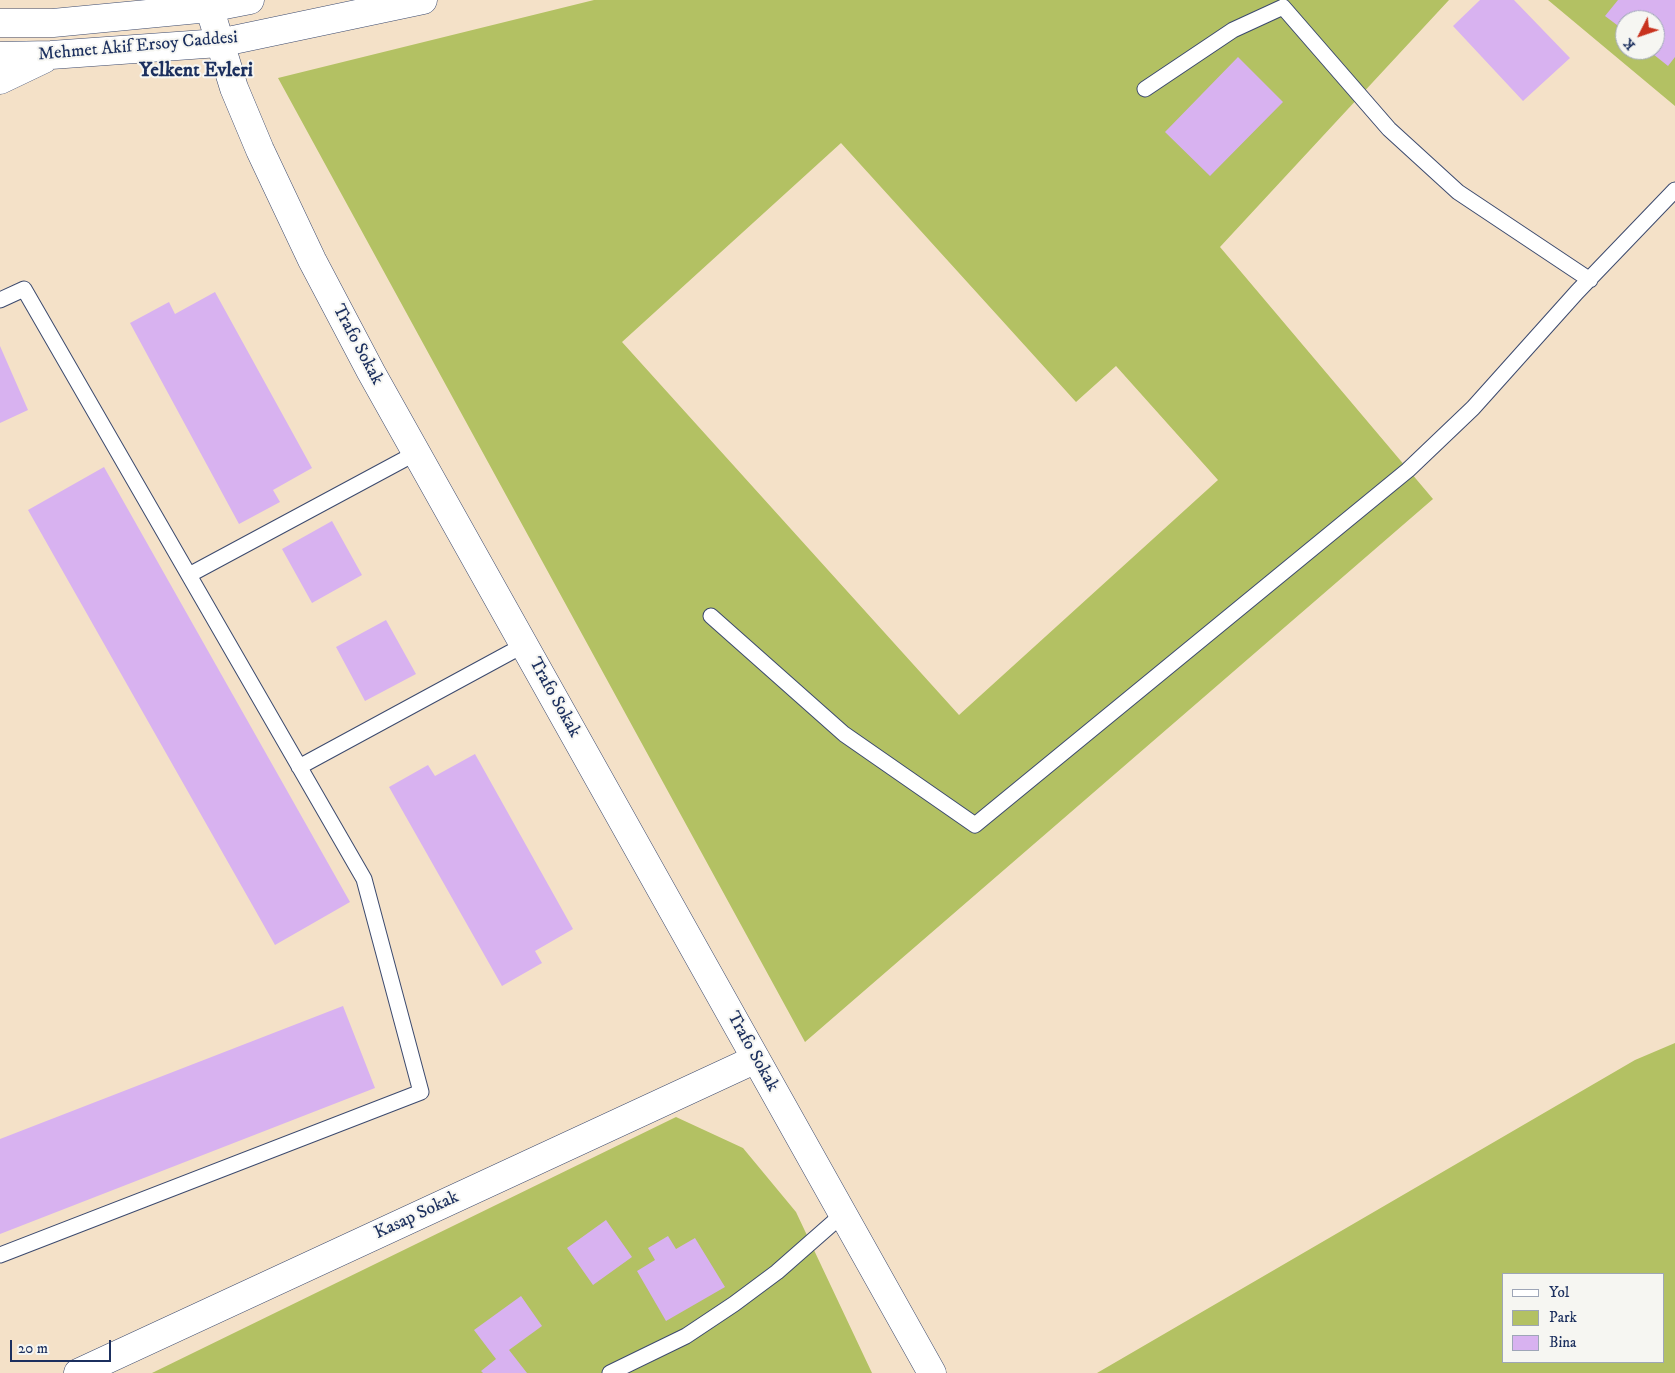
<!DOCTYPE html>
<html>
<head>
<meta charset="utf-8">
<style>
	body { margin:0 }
	#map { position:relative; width:1675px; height:1373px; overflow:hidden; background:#f4e1c8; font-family:"IM FELL DW Pica",serif }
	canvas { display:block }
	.legend { position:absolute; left:1502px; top:1273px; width:162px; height:90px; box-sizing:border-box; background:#f6f6f2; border:1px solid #9ea6b7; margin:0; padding:6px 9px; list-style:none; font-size:15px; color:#1b2f5e }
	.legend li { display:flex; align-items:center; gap:10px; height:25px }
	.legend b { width:25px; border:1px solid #9ea6b7 }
	.north { position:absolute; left:1615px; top:10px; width:50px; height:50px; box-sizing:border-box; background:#f6f6f2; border:1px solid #9ea6b7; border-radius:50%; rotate:229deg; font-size:14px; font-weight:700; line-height:20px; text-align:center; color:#1b2f5e }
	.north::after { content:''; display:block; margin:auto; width:18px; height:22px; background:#c8321e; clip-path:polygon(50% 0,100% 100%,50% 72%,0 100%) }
	.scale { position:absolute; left:10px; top:1340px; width:101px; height:22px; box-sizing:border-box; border:2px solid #1b2f5e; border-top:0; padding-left:6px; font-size:15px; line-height:18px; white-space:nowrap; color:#1b2f5e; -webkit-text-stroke:4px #f6f6f2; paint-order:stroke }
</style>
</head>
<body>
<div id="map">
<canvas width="1675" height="1373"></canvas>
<ul class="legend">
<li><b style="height:6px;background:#fff"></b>Yol</li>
<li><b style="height:14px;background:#b3c163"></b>Park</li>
<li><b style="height:14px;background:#d8b2f0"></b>Bina</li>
</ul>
<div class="north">K</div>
<div class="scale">20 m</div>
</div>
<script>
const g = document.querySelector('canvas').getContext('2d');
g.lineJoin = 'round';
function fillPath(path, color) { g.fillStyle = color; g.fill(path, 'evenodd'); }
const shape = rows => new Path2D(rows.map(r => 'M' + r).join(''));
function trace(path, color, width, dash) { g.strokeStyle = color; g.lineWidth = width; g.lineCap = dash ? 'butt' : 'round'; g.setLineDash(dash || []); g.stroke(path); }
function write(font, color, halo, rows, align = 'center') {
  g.font = font + ' "IM FELL DW Pica",serif'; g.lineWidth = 4; g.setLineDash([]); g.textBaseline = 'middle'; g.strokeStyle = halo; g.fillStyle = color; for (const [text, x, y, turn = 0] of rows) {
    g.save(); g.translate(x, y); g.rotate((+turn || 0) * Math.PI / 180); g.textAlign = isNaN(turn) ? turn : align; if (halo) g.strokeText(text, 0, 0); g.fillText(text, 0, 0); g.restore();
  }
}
fillPath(shape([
	[594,0,1449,0,1220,247,1433,499,805,1042,278,78],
	[841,143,1076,402,1116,366,1218,480,959,715,622,342],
	[1548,0,1675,0,1675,106],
	[1625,20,1655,20,1655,50,1625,50],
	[1675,1043,1675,1373,1097,1373,1635,1060],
	[1504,1274,1664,1274,1664,1362,1504,1362],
	[676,1117,743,1148,796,1212,872,1373,152,1373]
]), '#b3c163');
fillPath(shape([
	[1480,0,1514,0,1570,58,1523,101,1453,26],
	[1618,0,1675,0,1675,57,1668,66,1648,50,1655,50,1655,20,1625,20,1625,31,1605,16],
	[1238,57,1283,102,1210,176,1165,132],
	[215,292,312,468,273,490,280,502,239,524,130,323,169,302,175,314],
	[0,346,28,410,0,423],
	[104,467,350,902,275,945,28,510],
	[332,521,362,575,312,603,282,549],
	[386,620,416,674,365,701,336,647],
	[475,754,573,929,535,951,542,963,502,986,389,787,428,765,435,776],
	[343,1006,375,1088,0,1234,0,1139],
	[606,1220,632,1257,593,1285,567,1248],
	[668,1236,676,1249,695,1238,725,1287,666,1321,637,1271,655,1260,648,1248],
	[521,1296,542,1326,509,1350,527,1373,483,1373,481,1371,496,1359,474,1330]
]), '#d8b2f0');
const lane = shape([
	[1145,89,1233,30,1283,7,1389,129,1458,192,1590,280],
	[0,300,24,289,364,879,421,1092,0,1255],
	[189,575,416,453],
	[711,616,844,734,975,825,1408,470,1473,408,1577,292,1675,190],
	[299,767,524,645],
	[610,1373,686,1336,734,1304,777,1272,843,1214]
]);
const street = shape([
	[207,0,234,88,260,150,312,260,371,372,932,1373],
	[0,23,53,23,209,8,250,0],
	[0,56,51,55,219,43,423,0],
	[0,80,44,59],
	[78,1373,756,1059]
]);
trace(lane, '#3c4a6e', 17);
trace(street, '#3c4a6e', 29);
trace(lane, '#fff', 15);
trace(street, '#fff', 28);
write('18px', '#1b2f5e', '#f6f6f2', [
	["Mehmet Akif Ersoy Caddesi",138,47,-5],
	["Trafo Sokak",357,345,62],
	["Trafo Sokak",554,698,61],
	["Trafo Sokak",752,1052,61],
	["Kasap Sokak",417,1216,-25]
]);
write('bold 20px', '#1b2f5e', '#f6f6f2', [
	["Yelkent Evleri",196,72]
]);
</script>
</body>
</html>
